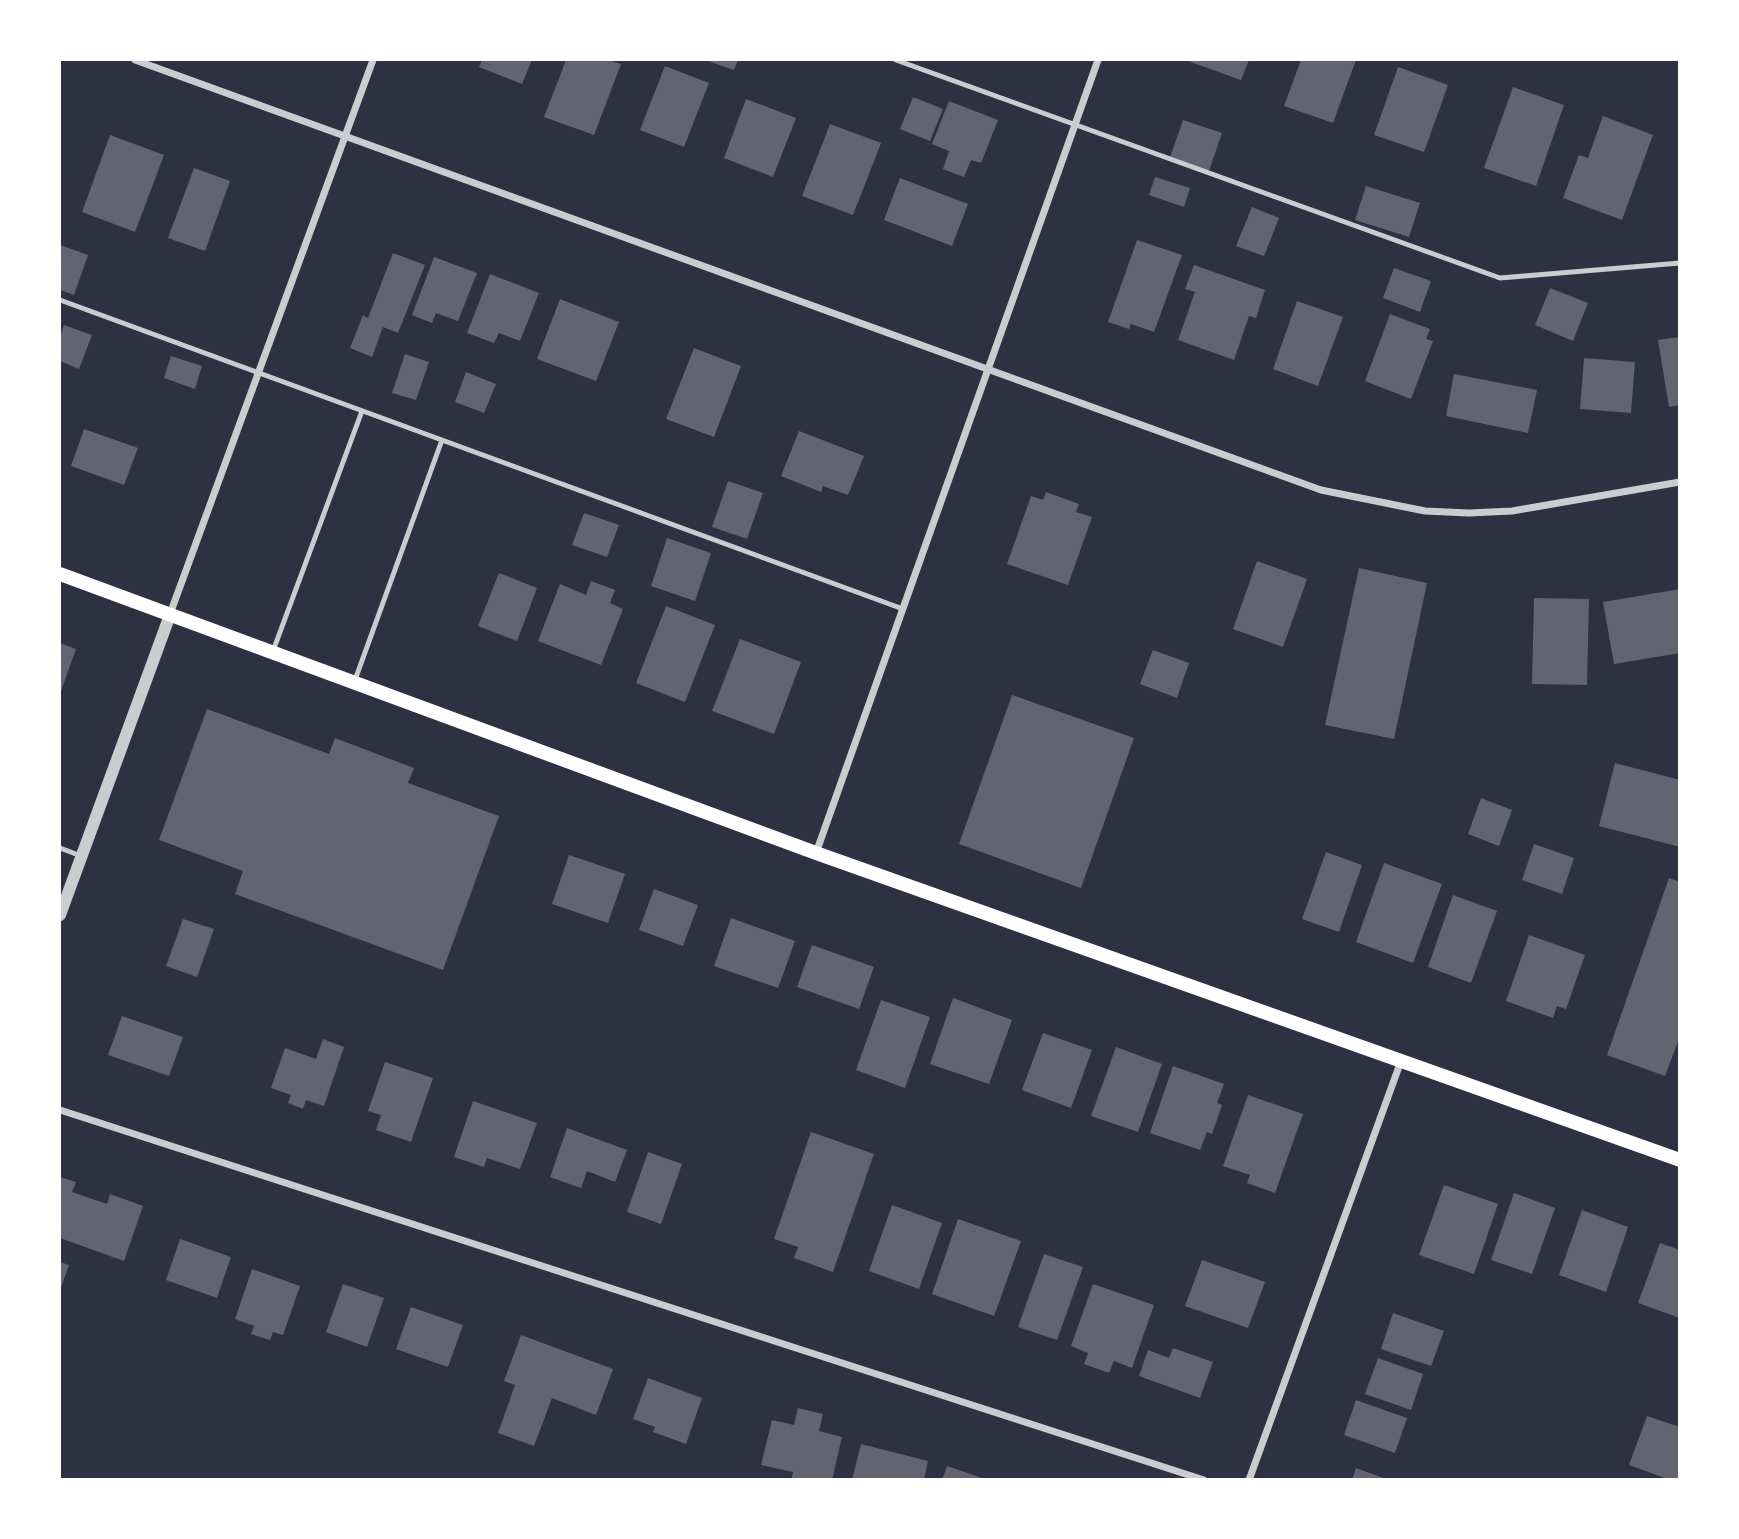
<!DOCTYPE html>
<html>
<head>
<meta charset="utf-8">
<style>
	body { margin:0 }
	#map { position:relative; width:1739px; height:1539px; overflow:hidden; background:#2d3142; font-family:"IBM Plex Sans",sans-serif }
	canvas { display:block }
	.frame { position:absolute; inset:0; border:61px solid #fff; pointer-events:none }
</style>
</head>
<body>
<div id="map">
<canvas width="1739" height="1539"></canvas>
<div class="frame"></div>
</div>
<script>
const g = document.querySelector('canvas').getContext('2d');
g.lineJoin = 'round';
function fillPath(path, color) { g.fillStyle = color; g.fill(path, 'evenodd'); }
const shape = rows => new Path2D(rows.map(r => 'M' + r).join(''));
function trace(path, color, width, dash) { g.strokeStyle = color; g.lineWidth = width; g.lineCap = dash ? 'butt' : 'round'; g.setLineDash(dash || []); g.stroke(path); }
fillPath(shape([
	[482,60,532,60,522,84,479,67],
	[566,60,608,60,621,64,594,135,544,117],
	[705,60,738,60,734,70],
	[1185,60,1249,60,1241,80],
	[1301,60,1356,60,1333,123,1284,106],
	[665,66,709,83,684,147,640,130],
	[1398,67,1448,85,1424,152,1374,135],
	[1513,87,1564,105,1536,186,1484,168],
	[913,97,943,109,930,141,900,129],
	[746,99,796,118,773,177,724,158],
	[949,101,998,120,981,163,971,160,964,177,943,169,949,151,932,144],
	[1603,116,1653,135,1622,220,1563,198,1579,155,1588,158],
	[1183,120,1222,133,1209,171,1170,158],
	[830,124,881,143,853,215,802,196],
	[110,135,164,155,135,232,82,212],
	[194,168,230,181,205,251,168,238],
	[1155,177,1190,188,1184,207,1149,195],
	[900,178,968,204,952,246,884,220],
	[1366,186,1420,203,1409,237,1355,220],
	[1252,207,1279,218,1264,256,1236,246],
	[1137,240,1182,255,1154,332,1131,324,1129,329,1108,322],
	[60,245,88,255,74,295,60,290],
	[393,253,425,265,398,333,383,327,372,357,350,348,363,315,368,318],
	[434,257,477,273,458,321,436,313,432,323,412,315],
	[1194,265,1265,290,1256,318,1249,316,1234,360,1178,340,1195,292,1185,289],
	[1394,268,1431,281,1420,312,1383,298],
	[490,274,539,293,520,341,499,333,494,343,467,333],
	[1550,288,1588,303,1573,341,1535,325],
	[560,299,619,322,596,381,537,359],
	[1297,301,1343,317,1318,386,1273,369],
	[1390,314,1430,329,1426,339,1433,341,1411,399,1365,381],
	[64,325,92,335,79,369,60,361,60,337],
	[1680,337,1680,405,1669,407,1658,340],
	[694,348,741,366,714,437,666,419],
	[405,354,429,362,416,400,392,393],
	[171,356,202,366,195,389,164,378],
	[1584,358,1635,362,1631,413,1580,409],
	[466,372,496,384,484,413,455,402],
	[1454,374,1537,390,1528,433,1446,416],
	[84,429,138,448,124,485,71,466],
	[799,431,864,456,848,495,823,486,821,492,781,476],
	[728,481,763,493,747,539,712,527],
	[1046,492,1079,504,1076,512,1092,517,1068,585,1007,564,1031,496,1043,500],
	[584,513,619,525,607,557,572,545],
	[667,538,711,553,695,601,651,586],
	[1257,561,1307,579,1283,647,1233,629],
	[1359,568,1427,583,1394,739,1325,725],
	[499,573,537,588,517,641,478,626],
	[591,581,615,590,610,603,623,609,601,665,538,641,560,584,586,595],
	[1680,589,1680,653,1614,664,1603,602],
	[1534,598,1589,599,1587,685,1532,684],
	[666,606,715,625,685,702,636,683],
	[740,639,801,662,774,734,712,711],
	[60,643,76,649,60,694],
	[1153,650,1189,663,1177,698,1140,684],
	[1012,695,1134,738,1081,888,959,844],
	[207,709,329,754,335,738,414,768,408,783,499,816,443,970,235,894,243,871,159,840],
	[1615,763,1680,780,1680,847,1599,826],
	[1481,798,1512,810,1499,846,1468,834],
	[1534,844,1574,858,1562,894,1522,880],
	[1326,852,1362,865,1339,932,1302,919],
	[569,855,625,874,608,923,552,904],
	[1384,863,1442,884,1413,963,1356,942],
	[1669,878,1680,882,1680,1036,1665,1076,1607,1055],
	[654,889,698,905,683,946,639,930],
	[1453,895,1497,911,1471,983,1428,967],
	[731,918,795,941,778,988,714,966],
	[183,919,214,929,197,977,166,966],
	[1529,935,1585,955,1566,1009,1557,1006,1553,1018,1506,1001],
	[812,945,874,967,859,1009,797,987],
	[953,998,1012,1020,989,1084,930,1064],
	[881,1000,930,1017,905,1088,856,1070],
	[122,1016,183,1037,169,1076,108,1055],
	[1043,1033,1092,1050,1071,1108,1022,1090],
	[323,1039,344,1047,324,1106,306,1100,303,1109,288,1103,291,1095,271,1088,285,1048,316,1059],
	[1116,1047,1162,1064,1138,1132,1091,1116],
	[385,1062,433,1078,411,1142,376,1130,381,1115,368,1111],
	[1173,1066,1224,1084,1217,1103,1222,1105,1212,1134,1207,1132,1200,1150,1150,1133],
	[1248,1095,1303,1114,1275,1193,1247,1183,1250,1175,1223,1166],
	[473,1101,537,1123,520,1169,487,1158,484,1167,454,1157],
	[567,1128,627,1150,615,1182,587,1171,581,1188,550,1177],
	[811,1132,874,1154,833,1272,794,1258,798,1247,774,1239],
	[648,1152,682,1164,661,1224,627,1212],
	[60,1177,76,1182,72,1192,107,1204,110,1194,143,1206,124,1261,60,1238],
	[1444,1185,1498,1204,1474,1274,1419,1255],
	[1514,1193,1555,1208,1532,1274,1491,1260],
	[892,1205,942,1223,919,1289,869,1271],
	[1582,1210,1628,1227,1606,1292,1559,1275],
	[958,1219,1021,1241,994,1316,932,1294],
	[180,1239,231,1257,217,1298,166,1280],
	[1660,1243,1680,1250,1680,1318,1638,1303],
	[1044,1254,1083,1267,1057,1340,1018,1327],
	[1202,1260,1265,1282,1248,1328,1185,1306],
	[60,1262,69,1265,60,1290],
	[252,1269,300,1286,283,1335,273,1332,270,1340,251,1334,254,1326,235,1319],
	[343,1284,384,1298,367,1347,326,1332],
	[1093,1284,1154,1305,1132,1368,1114,1361,1109,1373,1084,1364,1088,1353,1071,1346],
	[411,1307,463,1325,448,1367,396,1349],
	[1393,1313,1444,1331,1431,1366,1381,1349],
	[521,1335,613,1369,596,1415,552,1398,534,1446,498,1433,515,1385,504,1381],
	[1173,1348,1213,1362,1200,1398,1139,1376,1148,1350,1169,1358],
	[1378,1358,1423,1374,1411,1410,1365,1394],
	[648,1378,702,1398,686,1444,653,1432,655,1427,633,1419],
	[1356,1400,1407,1418,1395,1453,1344,1435],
	[798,1408,823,1414,819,1431,842,1437,832,1480,791,1480,793,1472,761,1465,772,1420,794,1425],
	[1647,1416,1680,1427,1680,1480,1670,1480,1629,1465],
	[861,1444,928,1461,924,1480,852,1480],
	[947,1466,985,1479,985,1480,942,1480],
	[1356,1468,1386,1479,1386,1480,1352,1480]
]), '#626471');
trace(shape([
	[896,60,1500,278,1680,263],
	[60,300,903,609],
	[273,651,362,411],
	[355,680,442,440],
	[60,848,81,856]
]), '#caccd0', 5);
trace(shape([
	[135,60,1321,490,1425,511,1469,513,1512,511,1680,482],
	[170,614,373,60],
	[816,853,1098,60],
	[60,1110,1204,1480],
	[1249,1480,1401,1061]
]), '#caccd0', 7);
trace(shape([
	[60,915,170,615]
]), '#caccd0', 12);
trace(shape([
	[60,574,816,853,1680,1160]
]), '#fff', 14);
</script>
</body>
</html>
